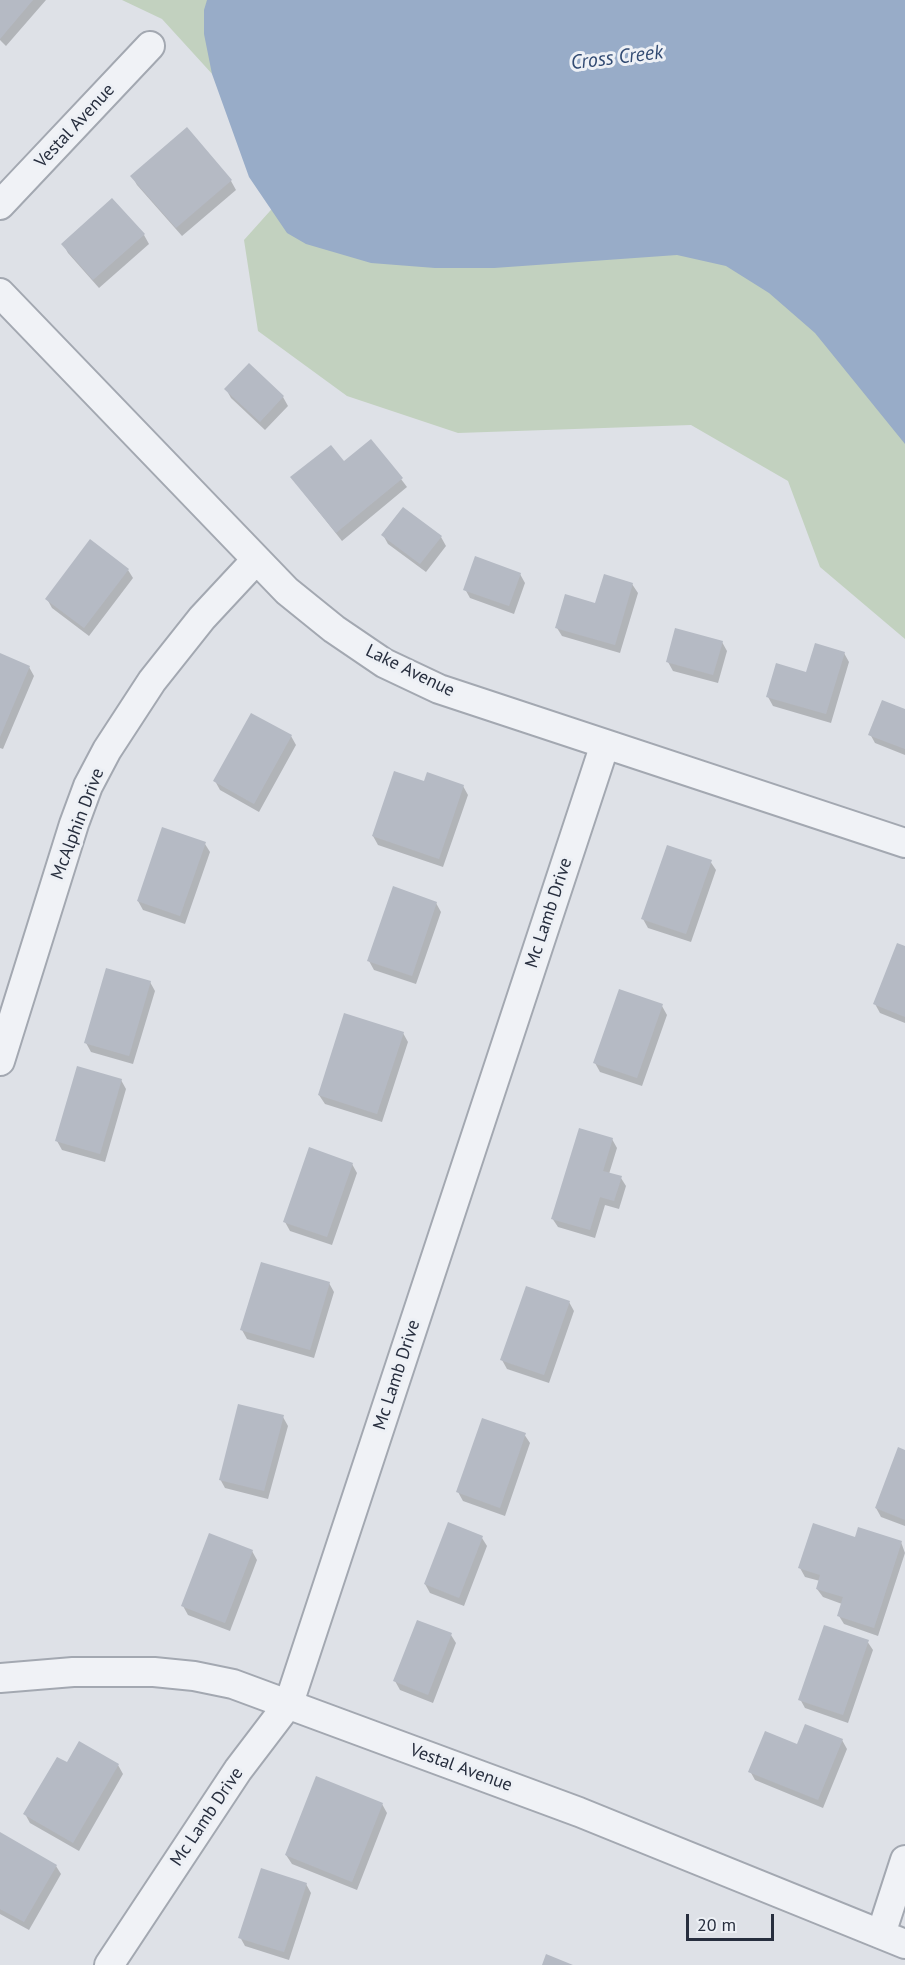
<!DOCTYPE html>
<html>
<head>
<meta charset="utf-8">
<style>
	body { margin:0 }
	#map { position:relative; width:905px; height:1965px; overflow:hidden; background:#dee1e7; font-family:"PT Sans",sans-serif }
	canvas { display:block }
	.scale { position:absolute; left:686px; top:1914px; width:88px; height:27px; box-sizing:border-box; border:3px solid #272e3e; border-top:0; padding-left:8px; font-size:18px; line-height:21px; white-space:nowrap; color:#272e3e; -webkit-text-stroke:4px #edf0f5; paint-order:stroke }
</style>
</head>
<body>
<div id="map">
<canvas width="905" height="1965"></canvas>
<div class="scale">20 m</div>
</div>
<script>
const g = document.querySelector('canvas').getContext('2d');
g.lineJoin = 'round';
function fillPath(path, color) { g.fillStyle = color; g.fill(path, 'evenodd'); }
const shape = rows => new Path2D(rows.map(r => 'M' + r).join(''));
function trace(path, color, width, dash) { g.strokeStyle = color; g.lineWidth = width; g.lineCap = dash ? 'butt' : 'round'; g.setLineDash(dash || []); g.stroke(path); }
function write(font, color, halo, rows, align = 'center') {
  g.font = font + ' "PT Sans",sans-serif'; g.lineWidth = 6; g.setLineDash([]); g.textBaseline = 'middle'; g.strokeStyle = halo; g.fillStyle = color; for (const [text, x, y, turn = 0] of rows) {
    g.save(); g.translate(x, y); g.rotate((+turn || 0) * Math.PI / 180); g.textAlign = isNaN(turn) ? turn : align; if (halo) g.strokeText(text, 0, 0); g.fillText(text, 0, 0); g.restore();
  }
}
fillPath(shape([
	[122,0,905,0,905,639,820,567,788,481,691,425,458,433,347,396,258,331,244,240,287,192,255,121,162,19]
]), '#c2d1bf');
fillPath(shape([
	[207,0,905,0,905,444,815,333,769,293,726,266,677,255,494,268,435,268,371,263,306,244,287,233,249,177,212,74,204,34,204,10]
]), '#98acc8');
fillPath(shape([
	[0,0,46,0,6,46,0,40],
	[132,176,231,181,236,190,182,236,137,185],
	[144,235,149,244,99,288,68,253,63,244],
	[226,389,283,397,288,406,265,430,231,398],
	[344,463,401,479,407,487,342,541,292,478],
	[383,535,441,537,446,546,426,572,388,544],
	[128,570,133,578,89,636,52,608,47,599],
	[520,574,525,583,514,614,470,598,465,589],
	[632,584,638,593,620,653,562,636,557,628],
	[722,642,727,651,718,683,673,671,668,662],
	[844,653,849,662,831,723,773,706,768,697],
	[0,655,29,667,34,676,3,749,0,748],
	[905,710,905,755,875,743,870,734],
	[291,736,296,745,259,812,220,790,215,781],
	[425,783,463,786,468,795,443,867,378,845,373,836],
	[205,844,210,852,185,924,143,910,138,901],
	[710,861,716,870,691,942,648,928,643,919],
	[436,903,441,912,416,984,374,970,369,961],
	[905,948,905,1023,880,1013,875,1004],
	[150,982,155,991,133,1064,91,1052,86,1043],
	[662,1006,667,1015,642,1086,600,1072,595,1063],
	[403,1033,408,1042,382,1122,325,1104,319,1095],
	[121,1080,126,1089,105,1162,62,1150,57,1141],
	[612,1139,617,1148,609,1174,621,1178,626,1186,619,1209,605,1205,595,1238,558,1227,552,1218],
	[352,1164,357,1173,332,1245,290,1231,285,1222],
	[329,1283,334,1292,314,1358,247,1339,242,1330],
	[569,1302,574,1311,549,1383,507,1369,502,1360],
	[283,1417,288,1426,268,1499,225,1488,220,1479],
	[524,1434,530,1443,505,1516,463,1501,458,1492],
	[905,1451,905,1526,881,1517,876,1508],
	[482,1538,487,1546,464,1606,430,1593,425,1584],
	[901,1542,905,1553,878,1636,844,1624,839,1616,842,1604,823,1597,817,1589,820,1581,805,1577,800,1568],
	[252,1551,257,1560,230,1631,188,1615,183,1606],
	[451,1635,456,1643,433,1703,400,1690,395,1681],
	[867,1641,873,1650,848,1723,805,1708,800,1699],
	[842,1740,847,1749,823,1808,755,1780,750,1771,798,1746],
	[67,1764,118,1765,123,1774,79,1851,30,1823,25,1814],
	[382,1804,387,1813,357,1890,292,1864,286,1855],
	[0,1834,56,1866,61,1874,29,1930,0,1914],
	[306,1884,311,1893,289,1960,245,1946,240,1937]
]), '#0003');
fillPath(shape([
	[0,0,33,0,0,39],
	[187,127,232,180,176,228,130,176],
	[112,198,145,234,93,280,61,244],
	[249,363,284,396,260,422,224,389],
	[371,439,403,478,336,533,290,477,331,445,344,461],
	[403,507,442,536,420,564,381,535],
	[90,539,129,569,84,628,45,599],
	[475,556,521,573,509,606,463,590],
	[604,574,633,583,615,645,555,628,565,594,595,603],
	[675,628,723,641,713,675,666,662],
	[815,643,845,652,826,714,766,697,776,663,806,672],
	[0,653,30,666,0,737],
	[882,700,905,709,905,749,868,735],
	[251,713,292,735,254,804,213,781],
	[394,771,424,781,427,772,464,785,439,859,372,836],
	[162,827,206,842,180,916,137,901],
	[667,845,712,860,686,934,641,919],
	[393,886,437,902,412,976,367,961],
	[897,943,905,946,905,1017,873,1004],
	[106,968,151,981,129,1056,84,1043],
	[619,989,663,1004,637,1078,593,1063],
	[344,1013,404,1032,377,1114,318,1095],
	[77,1066,122,1079,100,1154,55,1141],
	[579,1128,613,1138,603,1171,622,1176,614,1201,600,1197,590,1230,551,1219],
	[309,1147,353,1163,327,1237,283,1222],
	[261,1262,330,1282,310,1350,240,1330],
	[526,1286,570,1301,544,1375,500,1360],
	[238,1404,284,1415,264,1491,219,1480],
	[482,1418,526,1433,500,1508,456,1492],
	[898,1447,905,1450,905,1520,875,1508],
	[448,1522,483,1536,459,1598,424,1584],
	[813,1523,855,1537,858,1527,902,1541,874,1628,837,1616,843,1597,816,1589,820,1575,798,1568],
	[209,1533,253,1550,225,1623,181,1606],
	[417,1620,452,1633,428,1695,393,1681],
	[824,1625,869,1640,843,1715,798,1700],
	[805,1724,843,1739,818,1800,748,1772,765,1731,797,1744],
	[79,1741,119,1764,73,1843,23,1814,57,1757,67,1762],
	[316,1776,383,1803,352,1882,285,1855],
	[0,1832,57,1865,24,1922,0,1909],
	[261,1868,307,1883,284,1952,238,1938],
	[546,1954,573,1965,542,1965]
]), '#b5bac4');
const street = shape([
	[0,205,150,46],
	[0,293,287,591,334,629,384,663,439,689,905,843],
	[0,1061,74,824,88,786,107,750,152,681,202,618,256,560],
	[0,1678,73,1672,154,1672,194,1676,233,1684,579,1812,905,1944],
	[881,1934,905,1860],
	[109,1965,238,1770,289,1703,605,744]
]);
trace(street, '#a3a8b1', 32);
trace(street, '#f0f2f6', 28);
write('18px', '#272e3e', '#edf0f5', [
	["Vestal Avenue",75,126,-47],
	["Lake Avenue",410,671,26],
	["McAlphin Drive",78,824,-69],
	["Mc Lamb Drive",549,913,-72],
	["Mc Lamb Drive",397,1375,-72],
	["Vestal Avenue",461,1768,20],
	["Mc Lamb Drive",207,1817,-56]
]);
write('italic 20px', '#314a72', '#edf0f5', [
	["Cross Creek",617,58,-7]
]);
</script>
</body>
</html>
